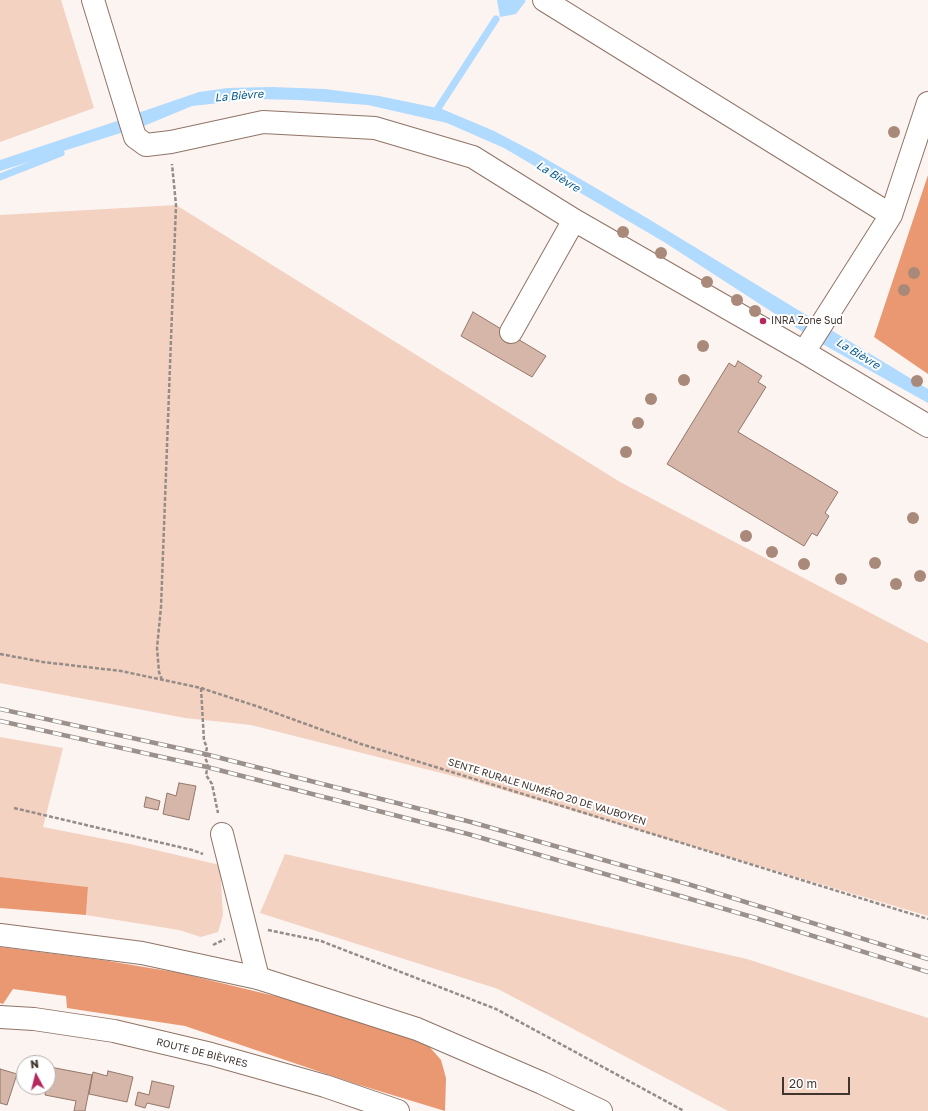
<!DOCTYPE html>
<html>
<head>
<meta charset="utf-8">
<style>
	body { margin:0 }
	#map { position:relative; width:928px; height:1111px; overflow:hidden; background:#fbf4f1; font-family:"Golos Text",sans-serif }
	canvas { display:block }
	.north { position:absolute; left:16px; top:1055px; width:40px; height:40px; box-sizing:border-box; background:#fff; border:1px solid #b3aeac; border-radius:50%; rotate:353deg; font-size:11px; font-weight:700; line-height:16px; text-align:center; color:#41352f }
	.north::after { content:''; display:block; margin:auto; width:14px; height:18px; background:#b6285d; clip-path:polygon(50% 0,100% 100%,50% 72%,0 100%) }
	.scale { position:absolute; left:782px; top:1077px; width:68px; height:18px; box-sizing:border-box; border:2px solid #41352f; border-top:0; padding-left:5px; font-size:12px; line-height:14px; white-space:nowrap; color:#41352f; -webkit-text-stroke:3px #fff; paint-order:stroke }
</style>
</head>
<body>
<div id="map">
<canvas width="928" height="1111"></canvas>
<div class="north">N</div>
<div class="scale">20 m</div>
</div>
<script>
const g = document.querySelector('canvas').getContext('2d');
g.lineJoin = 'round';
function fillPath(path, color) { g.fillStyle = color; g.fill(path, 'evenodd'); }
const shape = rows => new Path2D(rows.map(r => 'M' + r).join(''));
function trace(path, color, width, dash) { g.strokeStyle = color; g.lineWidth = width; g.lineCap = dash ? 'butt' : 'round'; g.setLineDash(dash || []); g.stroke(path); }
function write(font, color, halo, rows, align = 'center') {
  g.font = font + ' "Golos Text",sans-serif'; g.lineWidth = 4; g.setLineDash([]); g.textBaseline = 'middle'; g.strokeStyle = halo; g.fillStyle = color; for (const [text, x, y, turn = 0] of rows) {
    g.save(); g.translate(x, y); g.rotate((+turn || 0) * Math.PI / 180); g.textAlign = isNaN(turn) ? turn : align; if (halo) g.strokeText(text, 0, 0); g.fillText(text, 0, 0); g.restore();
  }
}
fillPath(shape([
	[0,0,61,0,94,108,0,142],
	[176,205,620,482,928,643,928,916,469,780,251,725,185,718,0,683,0,215],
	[0,737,63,748,43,827,130,844,220,865,223,915,218,932,201,937,179,930,86,915,88,887,0,877],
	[285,854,747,959,928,1018,928,1111,728,1111,498,989,260,913]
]), '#f4d2c2');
fillPath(shape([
	[928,175,928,374,874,337],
	[0,877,88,887,86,915,0,908],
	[0,947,102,960,180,973,287,999,427,1044,441,1060,446,1078,445,1111,353,1083,185,1026,67,1008,66,996,13,989,3,1004,0,1003]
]), '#e99871');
fillPath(shape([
	[497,0,524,0,526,1,516,14,500,17],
	[272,87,325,89,379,96,442,109,494,131,536,153,647,218,928,389,928,403,817,341,664,242,504,148,447,123,368,105,299,100,256,99,192,106,139,128,135,114,199,92,228,88],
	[123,119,127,131,0,171,0,160]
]), '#b0dafe');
trace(shape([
	[433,116,496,19],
	[0,177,61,153]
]), '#b0dafe', 7);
const building = shape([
	[473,312,546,356,532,377,461,336,473,312],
	[738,361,762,376,758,382,766,387,738,432,838,492,825,513,829,516,817,536,812,533,804,546,667,464,729,363,735,367,738,361],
	[179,783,196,786,189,820,163,814,167,793,176,796,179,783],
	[146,797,160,801,158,810,144,807,146,797],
	[50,1067,92,1075,85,1111,74,1111,76,1101,45,1095,46,1087,48,1087,50,1067],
	[0,1069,17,1074,7,1105,0,1103,0,1069],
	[108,1071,133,1077,127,1102,89,1094,93,1072,107,1076,108,1071],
	[152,1081,174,1086,169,1108,147,1103,145,1108,135,1105,138,1092,149,1095,152,1081]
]);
fillPath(building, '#d5b6a8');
trace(building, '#93776a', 1);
const minor = shape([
	[93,0,135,137,146,145,171,142,263,122,375,128,473,157,574,220,804,352,928,426],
	[544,0,891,215],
	[511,332,574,220],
	[804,352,891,215,928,103],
	[222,834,258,978],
	[0,1017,34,1019,114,1031,211,1054,325,1086,398,1111]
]);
const major = shape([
	[0,935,142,953,258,978,417,1029,542,1083,601,1111]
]);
trace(minor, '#907467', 24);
trace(major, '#907467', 24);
trace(shape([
	[0,654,43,662,121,671,201,688,259,707,361,744,928,919],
	[162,680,159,672,157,648,161,607,176,205,172,164],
	[201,688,204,741,207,747,205,758,208,764,206,775,212,784,218,813],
	[14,808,192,850,203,854],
	[268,930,321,941,496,1009,684,1111],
	[213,945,225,939]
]), '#958c87', 2.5, [4, 2]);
trace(minor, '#fff', 22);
trace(major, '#fff', 22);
const rail = shape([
	[0,709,205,754,471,822,691,885,928,959],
	[0,721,207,767,468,834,759,919,928,972]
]);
trace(rail, '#9a908c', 4.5);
trace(rail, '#fff', 3, [9]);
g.fillStyle = '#a98979';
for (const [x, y] of [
	[894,132],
	[623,232],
	[661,253],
	[914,273],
	[707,282],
	[904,290],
	[737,300],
	[755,311],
	[703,346],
	[684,380],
	[917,381],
	[651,399],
	[638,423],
	[626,452],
	[913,518],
	[746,536],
	[772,552],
	[875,563],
	[804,564],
	[920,576],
	[841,579],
	[896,584]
]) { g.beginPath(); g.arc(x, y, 6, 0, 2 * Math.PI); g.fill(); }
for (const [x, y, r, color] of [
	[763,321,4,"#b6285d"]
]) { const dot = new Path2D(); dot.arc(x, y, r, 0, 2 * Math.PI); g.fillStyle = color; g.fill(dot); trace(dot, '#fff', 1.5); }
write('10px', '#41352f', '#fff', [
	["INRA Zone Sud",771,321]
], 'left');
write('10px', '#41352f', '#fff', [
	["SENTE RURALE NUMÉRO 20 DE VAUBOYEN",547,792,17],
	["ROUTE DE BIÈVRES",202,1053,14]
]);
write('italic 11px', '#00598f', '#fff', [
	["La Bièvre",239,96,-5],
	["La Bièvre",558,177,31],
	["La Bièvre",858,354,31]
]);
</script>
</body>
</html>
